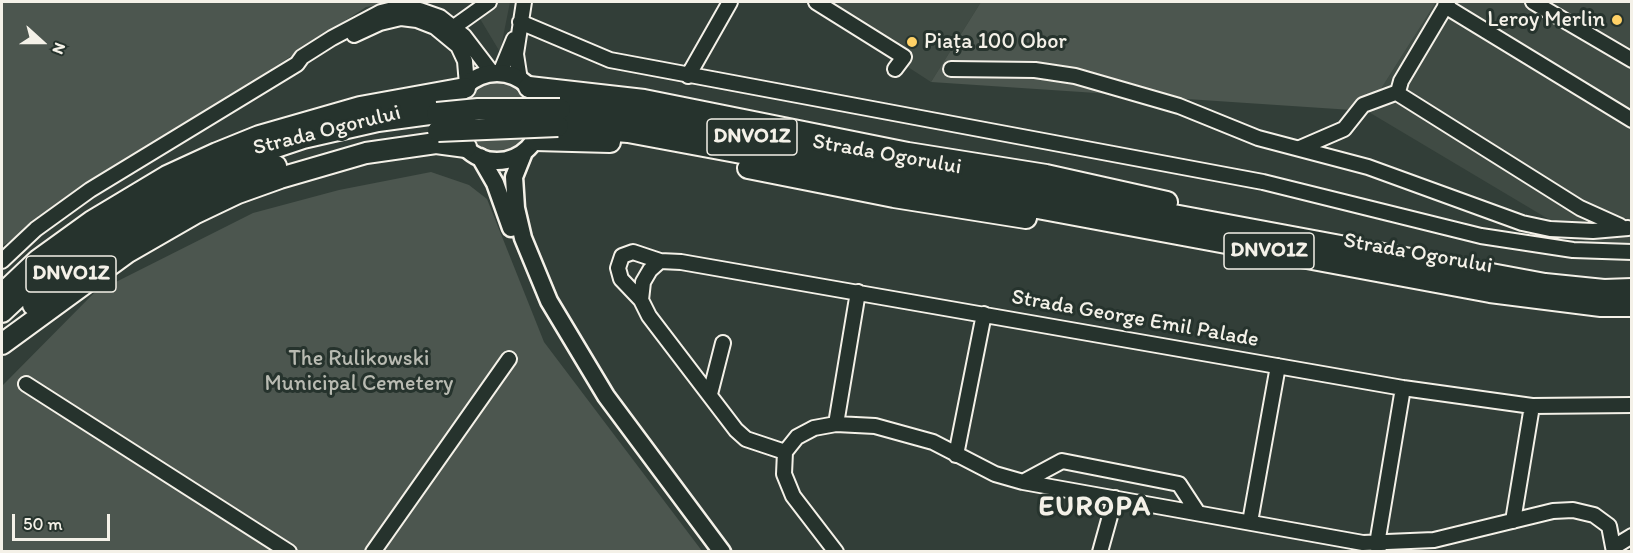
<!DOCTYPE html>
<html>
<head>
<meta charset="utf-8">
<style>
	body { margin:0 }
	#map { position:relative; width:1633px; height:553px; overflow:hidden; background:#323e38; font-family:Itim,sans-serif }
	canvas { display:block }
	.frame { position:absolute; inset:0; border:3px solid #f4f1e8; pointer-events:none }
	.north { position:absolute; left:12px; top:12px; width:60px; height:60px; -webkit-text-stroke:4px #26332d; paint-order:stroke; rotate:111deg; font-size:16px; font-weight:700; line-height:24px; text-align:center; color:#f4f1e8 }
	.north::after { content:''; display:block; margin:auto; width:21px; height:27px; background:#f4f1e8; clip-path:polygon(50% 0,100% 100%,50% 72%,0 100%) }
	.scale { position:absolute; left:12px; top:514px; width:98px; height:27px; box-sizing:border-box; border:3px solid #f4f1e8; border-top:0; padding-left:8px; font-size:18px; line-height:21px; white-space:nowrap; color:#f4f1e8; -webkit-text-stroke:4px #26332d; paint-order:stroke }
</style>
</head>
<body>
<div id="map">
<canvas width="1633" height="553"></canvas>
<div class="frame"></div>
<div class="north">N</div>
<div class="scale">50 m</div>
</div>
<script>
const g = document.querySelector('canvas').getContext('2d');
g.lineJoin = 'round';
function fillPath(path, color) { g.fillStyle = color; g.fill(path, 'evenodd'); }
const shape = rows => new Path2D(rows.map(r => 'M' + r).join(''));
function trace(path, color, width, dash) { g.strokeStyle = color; g.lineWidth = width; g.lineCap = dash ? 'butt' : 'round'; g.setLineDash(dash || []); g.stroke(path); }
function write(font, color, halo, rows, align = 'center') {
  g.font = font + ' Itim,sans-serif'; g.lineWidth = 6; g.setLineDash([]); g.textBaseline = 'middle'; g.strokeStyle = halo; g.fillStyle = color; for (const [text, x, y, turn = 0] of rows) {
    g.save(); g.translate(x, y); g.rotate((+turn || 0) * Math.PI / 180); g.textAlign = isNaN(turn) ? turn : align; if (halo) g.strokeText(text, 0, 0); g.fillText(text, 0, 0); g.restore();
  }
}
fillPath(shape([
	[470,2,510,2,500,52],
	[808,2,981,2,931,82],
	[1436,2,1631,2,1631,247,1602,251,1367,111]
]), '#404b44');
fillPath(shape([
	[2,2,393,2,366,7,2,246],
	[981,2,1436,2,1367,111,931,82],
	'461 117a37 37 0 1 1 74 0a37 37 0 1 1-74 0Z',
	[431,172,469,185,487,199,544,342,702,551,2,552,2,386,94,293,253,213,339,190]
]), '#4c564f');
const minor = shape([
	[816,2,904,57,895,69],
	[1448,2,1401,81,1398,92,1400,95,1580,208,1620,226],
	[1533,2,1632,60],
	[1445,6,1632,120],
	[520,22,610,60,1263,182,1481,236,1573,250,1632,252],
	[454,27,489,2],
	[354,35,380,23,401,18,417,20,435,27,458,46,465,61,467,85],
	[951,69,1035,70,1075,76,1179,106,1258,138,1368,167,1522,223,1550,229,1593,231,1628,228],
	[500,73,514,39],
	[688,76,730,2],
	[520,80,516,54,524,2],
	[1300,148,1344,129,1363,105,1398,92],
	[2,261,36,229,90,190,297,64,302,57,332,38,381,12,393,9,420,10,440,17,464,36,493,74],
	[641,300,621,279,618,268,622,256,633,252,660,261],
	[26,384,289,552],
	[710,394,723,343],
	[836,424,858,292],
	[785,452,746,439,736,430,649,316,641,300,643,282,650,270,660,261,681,262,1403,388,1532,406,1632,405],
	[956,455,984,314],
	[1023,482,1062,461,1179,484,1198,513],
	[1513,521,1532,406],
	[1250,522,1278,366],
	[1614,547,1632,536],
	[373,552,509,359],
	[836,552,793,496,784,474,785,452,797,437,814,428,836,424,875,426,933,442,995,474,1023,482,1363,543,1434,540,1553,511,1573,510,1594,515,1609,526,1614,552],
	[1100,552,1115,498],
	[1379,552,1377,544,1403,388]
]);
const major = shape([
	'453 117a44 44 0 1 1 88 0a44 44 0 1 1-88 0Z',
	[524,152,514,177,516,208,523,238,549,301,606,396,722,552],
	[480,157,495,183,511,228]
]);
const highway = shape([
	[529,87,644,100,908,153,1046,175,1167,202],
	[560,109,628,115,765,139,1545,284,1604,290,1632,289],
	[558,126,628,132,1490,292,1601,306,1632,306],
	[535,140,610,142],
	[748,168,894,197,1026,218],
	[2,294,38,260,92,221,167,176,217,153,259,136,360,107,465,88],
	[33,305,95,255,147,223,190,199,276,166],
	[2,312,32,284,88,242,131,213,186,184,243,158,303,138,378,121,437,113],
	[2,344,128,252,194,214,238,193,280,178,366,153,436,143,466,147]
]);
trace(minor, '#f4f1e8', 18);
trace(major, '#f4f1e8', 21);
trace(highway, '#f4f1e8', 24);
trace(minor, '#26332d', 14);
trace(major, '#26332d', 16);
trace(highway, '#26332d', 20);
const highwayBridge = shape([
	[437,113,478,109,560,109],
	[438,131,558,126]
]);
trace(highwayBridge, '#f4f1e8', 24, []);
trace(highwayBridge, '#26332d', 20);
for (const [x, y, r, color] of [
	[1617,20,6,"#ffd166"],
	[912,42,6,"#ffd166"]
]) { const dot = new Path2D(); dot.arc(x, y, r, 0, 2 * Math.PI); g.fillStyle = color; g.fill(dot); trace(dot, '#26332d', 2); }
for (const [x, y, w] of [
	[752,137,90],
	[1269,251,90],
	[71,274,90]
]) { const box = new Path2D(); box.roundRect(x - w / 2, y - 18, w, 36, 4.5); g.fillStyle = '#26332d'; g.fill(box); trace(box, '#f4f1e8', 1.5); }
write('bold 21px', '#f4f1e8', null, [
	["DNVO1Z",752,137],
	["DNVO1Z",1269,251],
	["DNVO1Z",71,274]
]);
write('22px', '#f4f1e8', '#26332d', [
	["Leroy Merlin",1605,20],
	["Piața 100 Obor",924,42,"left"]
], 'right');
write('22px', '#f4f1e8', '#26332d', [
	["Strada Ogorului",327,131,-14],
	["Strada Ogorului",887,155,10],
	["Strada Ogorului",1418,254,10],
	["Strada George Emil Palade",1135,319,10]
]);
write('22px', '#b9bbb2', '#26332d', [
	["The Rulikowski",359,359],
	["Municipal Cemetery",359,384]
]);
g.letterSpacing = '1.5px';
write('bold 28px', '#f4f1e8', '#26332d', [
	["EUROPA",1095,508]
]);
g.letterSpacing = '0px';
</script>
</body>
</html>
